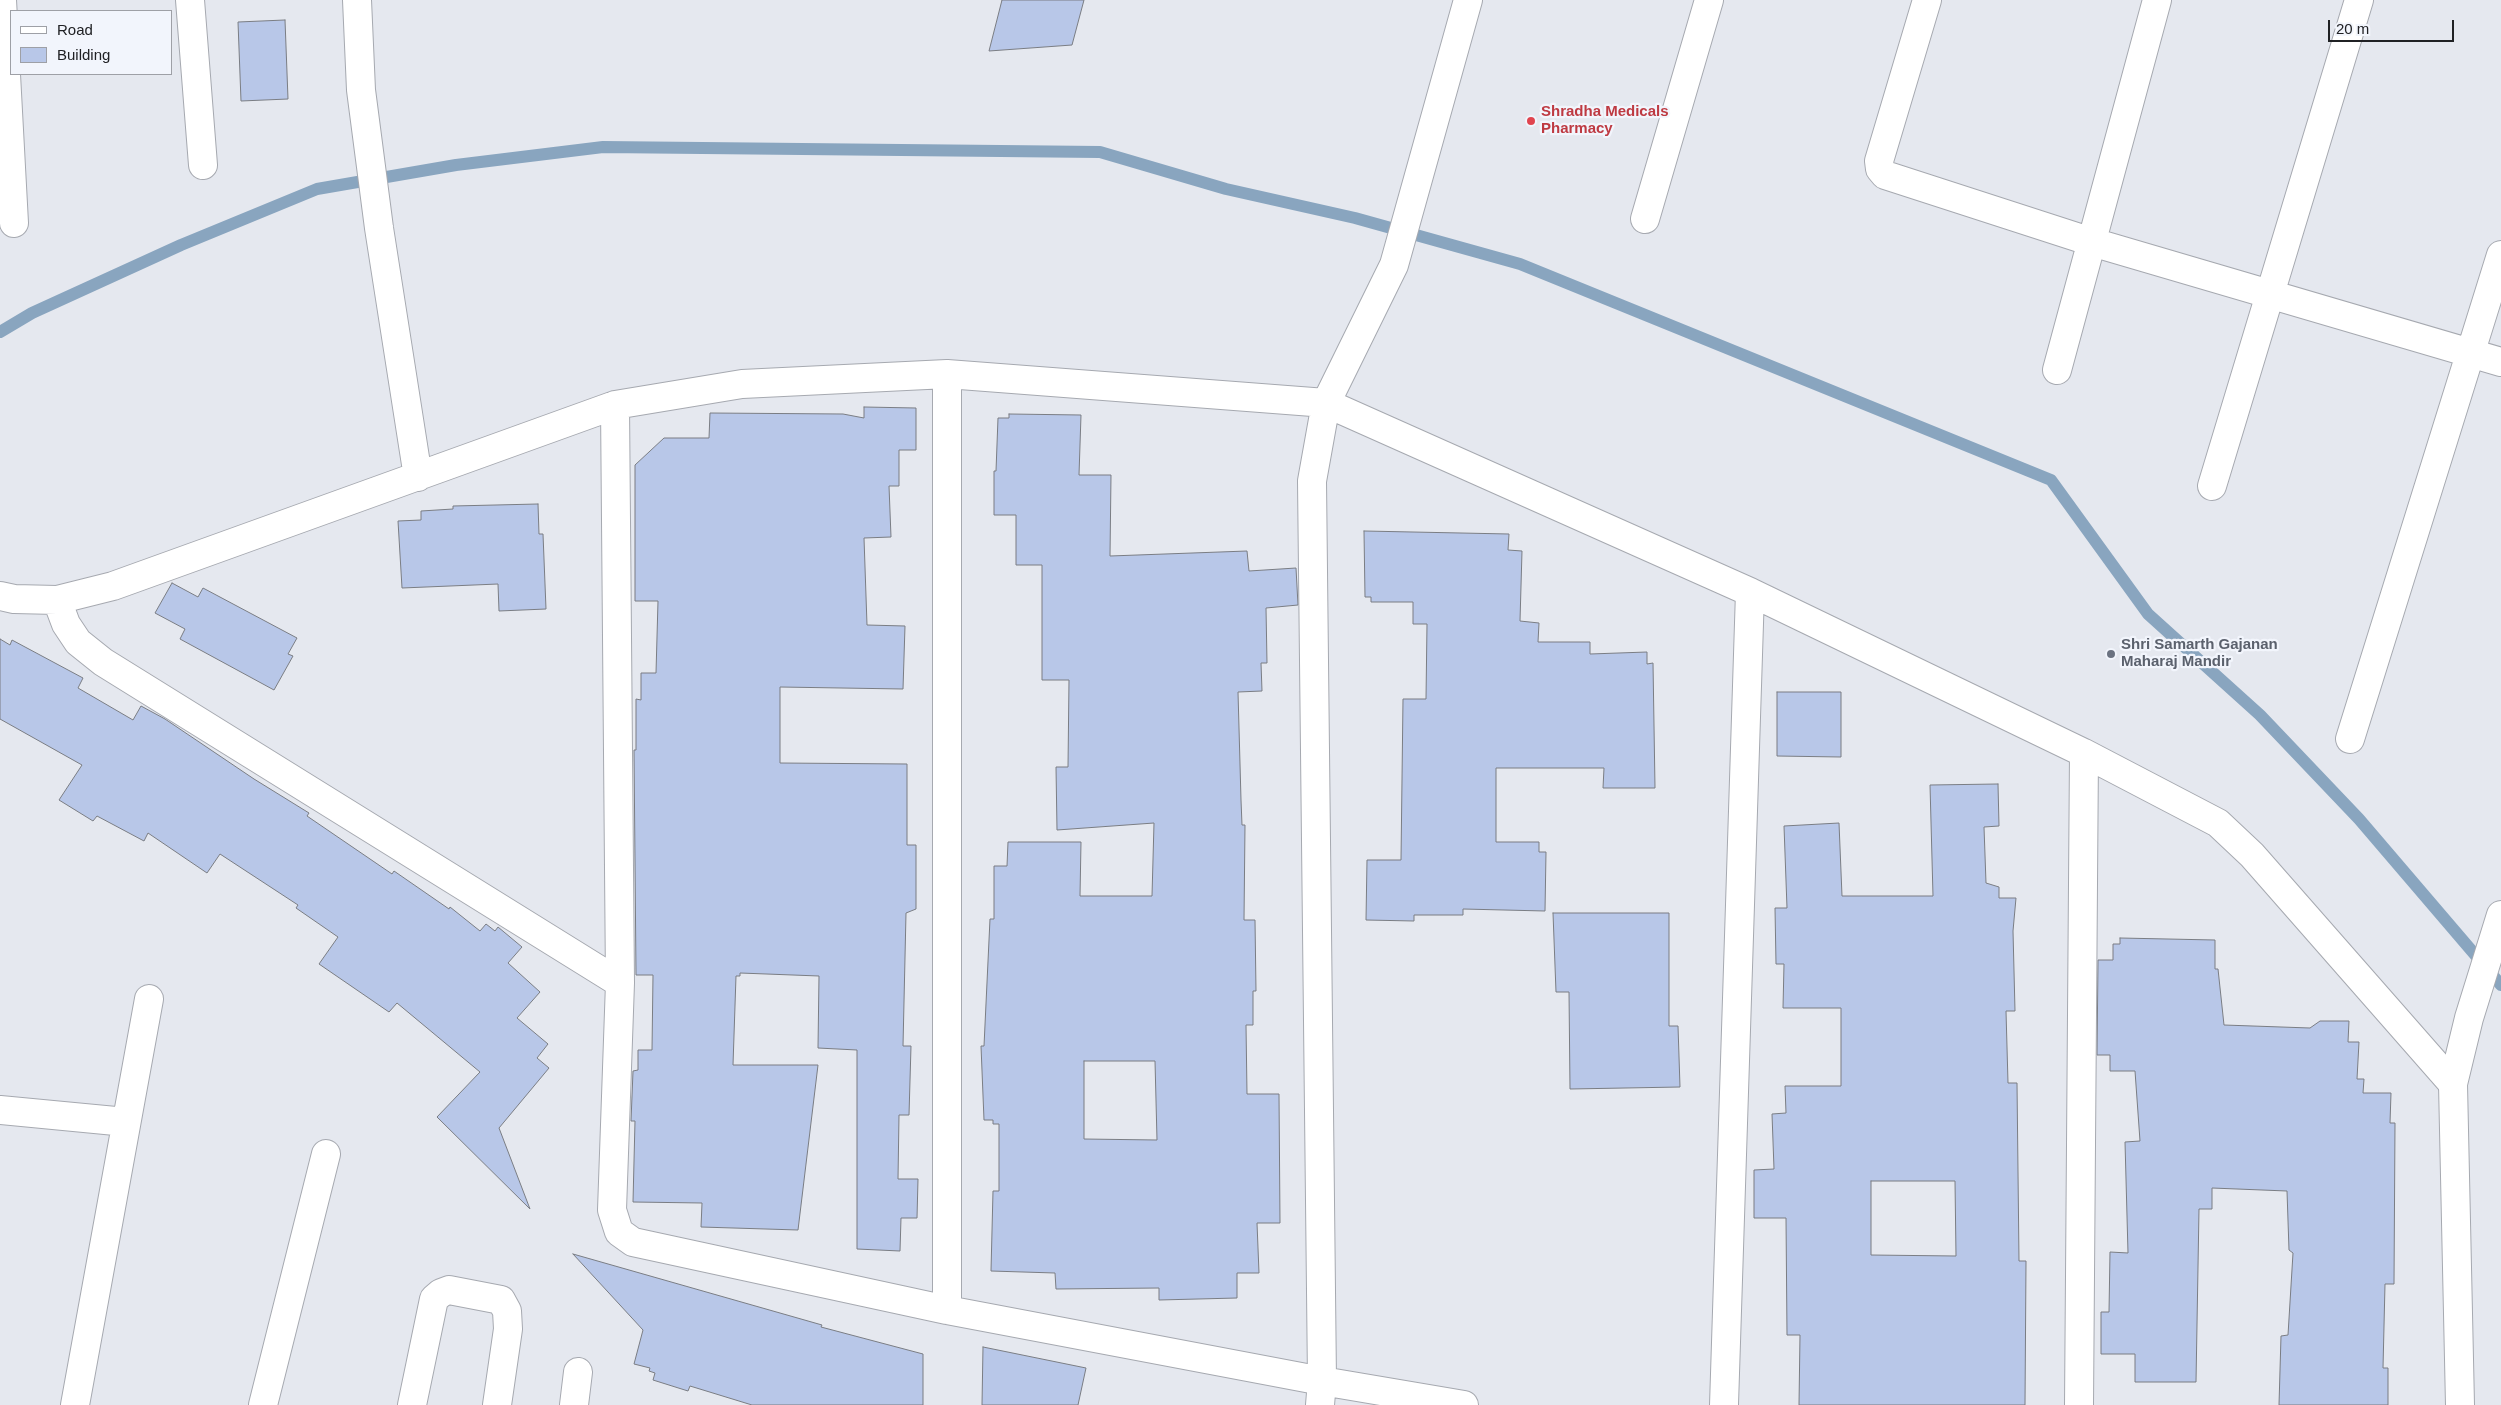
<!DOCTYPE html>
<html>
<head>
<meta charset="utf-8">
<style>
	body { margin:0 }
	#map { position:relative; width:2501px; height:1405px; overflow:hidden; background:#e5e8ef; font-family:Arial,sans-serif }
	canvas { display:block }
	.legend { position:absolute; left:10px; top:10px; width:162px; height:65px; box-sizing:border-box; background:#f2f5fc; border:1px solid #9ea0a6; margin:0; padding:6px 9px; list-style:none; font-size:15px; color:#202124 }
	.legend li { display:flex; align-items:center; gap:10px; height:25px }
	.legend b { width:25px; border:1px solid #9ea0a6 }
	.scale { position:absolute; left:2328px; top:20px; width:126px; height:22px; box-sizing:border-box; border:2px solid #202124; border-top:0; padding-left:6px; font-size:15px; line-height:18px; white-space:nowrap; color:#202124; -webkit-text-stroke:4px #f2f5fc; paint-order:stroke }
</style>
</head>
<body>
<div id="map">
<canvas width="2501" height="1405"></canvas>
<ul class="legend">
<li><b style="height:6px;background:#fff"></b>Road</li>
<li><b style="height:14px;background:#b8c7e8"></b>Building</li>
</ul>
<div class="scale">20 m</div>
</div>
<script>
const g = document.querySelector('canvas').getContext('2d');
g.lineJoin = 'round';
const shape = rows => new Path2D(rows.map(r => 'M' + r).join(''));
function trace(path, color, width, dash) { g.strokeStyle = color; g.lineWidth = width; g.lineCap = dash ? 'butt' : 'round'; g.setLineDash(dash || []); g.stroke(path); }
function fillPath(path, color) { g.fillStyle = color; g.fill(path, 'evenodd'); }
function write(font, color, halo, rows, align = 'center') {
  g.font = font + ' Arial,sans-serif'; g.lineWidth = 4.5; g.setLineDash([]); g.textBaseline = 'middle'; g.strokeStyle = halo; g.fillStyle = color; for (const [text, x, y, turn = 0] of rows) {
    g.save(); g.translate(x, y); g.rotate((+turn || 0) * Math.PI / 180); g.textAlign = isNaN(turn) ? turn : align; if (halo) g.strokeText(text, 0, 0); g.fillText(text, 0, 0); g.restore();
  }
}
trace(shape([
	[0,332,32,313,181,245,317,189,456,165,603,147,1100,152,1226,189,1355,218,1520,264,2051,480,2148,614,2260,715,2359,819,2501,985]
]), '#89a5bf', 12);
const building = shape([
	[1002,0,1084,0,1072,45,989,51,1002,0],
	[285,20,288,99,241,101,238,22,285,20],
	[864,407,916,408,916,450,899,450,899,486,889,486,891,537,864,538,867,625,905,626,903,689,780,687,780,763,907,764,907,845,916,845,916,909,906,913,903,1046,911,1046,909,1115,899,1115,898,1179,918,1179,917,1218,901,1218,900,1251,857,1249,857,1050,818,1048,819,976,740,973,740,976,736,976,733,1065,818,1065,798,1230,701,1227,702,1203,633,1202,635,1121,631,1121,633,1071,638,1070,638,1050,652,1050,653,975,636,975,634,750,636,750,636,699,641,700,641,673,656,673,658,601,635,601,635,465,664,438,709,438,710,413,843,414,864,418,864,407],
	[1009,414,1081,415,1079,475,1111,475,1110,556,1247,551,1249,571,1296,568,1298,605,1266,608,1267,663,1261,663,1262,691,1238,692,1241,800,1242,825,1245,825,1244,920,1255,920,1256,991,1253,991,1253,1025,1246,1025,1247,1094,1279,1094,1280,1223,1257,1223,1259,1273,1237,1273,1237,1298,1159,1300,1159,1288,1056,1289,1055,1273,991,1271,993,1191,999,1191,999,1124,993,1124,993,1120,984,1120,981,1046,984,1046,990,919,994,919,994,866,1007,866,1008,842,1081,842,1080,896,1152,896,1154,823,1057,830,1056,767,1068,767,1069,680,1042,680,1042,565,1016,565,1016,515,994,515,994,471,996,471,998,418,1009,418,1009,414],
	[1084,1061,1155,1061,1157,1140,1084,1139,1084,1061],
	[538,504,539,534,543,534,546,609,499,611,498,584,402,588,398,521,421,520,421,511,453,509,453,506,538,504],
	[1364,531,1509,534,1508,550,1522,551,1520,621,1539,623,1538,642,1590,642,1590,654,1647,652,1647,664,1653,663,1655,788,1603,788,1604,768,1496,768,1496,842,1539,842,1539,852,1546,852,1545,911,1463,909,1463,915,1414,915,1414,921,1366,920,1367,860,1401,860,1403,699,1426,699,1427,624,1413,624,1413,602,1371,602,1371,597,1365,597,1364,531],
	[172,583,198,597,203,588,297,638,288,654,293,656,274,690,180,639,185,629,155,613,172,583],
	[0,639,10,645,12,640,83,678,78,688,133,720,141,706,165,719,254,779,309,813,307,816,392,874,394,871,449,909,450,907,480,931,486,924,495,931,498,927,522,947,508,963,540,992,517,1018,548,1044,537,1058,549,1068,499,1128,530,1209,437,1117,480,1072,397,1003,389,1012,319,964,338,937,296,908,298,905,220,854,207,873,148,833,144,841,97,816,93,821,59,800,82,765,0,719,0,639],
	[1777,692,1841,692,1841,757,1777,756,1777,692],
	[1998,784,1999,826,1984,827,1986,883,1999,887,1999,898,2016,898,2013,931,2015,1011,2006,1011,2008,1083,2017,1083,2019,1261,2026,1261,2025,1405,1799,1405,1800,1335,1787,1335,1786,1218,1754,1218,1754,1170,1774,1169,1772,1114,1786,1113,1785,1086,1841,1086,1841,1008,1783,1008,1784,964,1776,964,1775,908,1787,908,1784,826,1839,823,1842,896,1933,896,1930,785,1998,784],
	[1871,1181,1955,1181,1956,1256,1871,1255,1871,1181],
	[1553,913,1669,913,1669,1026,1678,1026,1680,1087,1570,1089,1569,992,1556,992,1553,913],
	[2120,938,2215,940,2215,969,2218,969,2224,1025,2310,1028,2320,1021,2349,1021,2348,1042,2359,1042,2357,1079,2364,1079,2363,1093,2391,1093,2390,1123,2395,1123,2394,1284,2385,1284,2383,1368,2388,1368,2388,1405,2279,1405,2281,1336,2288,1335,2293,1253,2289,1250,2287,1191,2212,1188,2212,1209,2199,1209,2196,1382,2135,1382,2135,1354,2101,1354,2101,1312,2109,1312,2110,1252,2128,1253,2125,1142,2140,1141,2135,1071,2110,1071,2110,1055,2097,1055,2098,960,2113,960,2113,944,2120,944,2120,938],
	[573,1254,794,1317,822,1325,821,1327,923,1354,923,1405,752,1405,690,1386,688,1391,653,1380,655,1373,649,1371,650,1368,634,1364,643,1330,573,1254],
	[983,1347,1086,1368,1078,1405,982,1405,983,1347]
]);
fillPath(building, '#b8c7e8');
trace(building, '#7a7d83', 1);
const street = shape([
	[2,0,14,223],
	[190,0,203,165],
	[357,0,361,90,379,228,418,477],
	[1927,0,1879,161,1880,169,1885,175,2092,242,2501,362],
	[1645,219,1709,0],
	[2057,370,2157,0],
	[947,374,947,1310],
	[615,405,620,983,612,1210,619,1232,633,1242,947,1310,1322,1381,1464,1405],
	[2212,486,2359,0],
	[0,596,14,599,57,600,113,586,615,405,742,384,947,374,1326,403,1750,592,2084,753,2218,823,2252,855,2453,1084],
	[57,600,66,624,78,642,103,662,620,983],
	[2350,739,2501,255],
	[0,1110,126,1122],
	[75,1405,149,999],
	[263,1405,326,1154],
	[412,1405,434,1299,441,1293,449,1290,501,1300,507,1311,508,1329,497,1405],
	[574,1405,578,1372],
	[1320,1405,1322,1381,1312,481,1326,403,1394,265,1468,0],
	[1724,1405,1750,592],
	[2079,1405,2084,753]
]);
const secondary = shape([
	[2460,1405,2453,1084,2469,1018,2501,915]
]);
trace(street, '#a6a9b0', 30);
trace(secondary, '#a6a9b0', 30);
trace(street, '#fff', 28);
trace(secondary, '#fff', 28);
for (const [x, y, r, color] of [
	[1531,121,5,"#e0444e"],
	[2111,654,5,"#6b7280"]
]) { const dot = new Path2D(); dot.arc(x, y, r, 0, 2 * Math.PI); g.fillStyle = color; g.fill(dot); trace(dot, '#f2f5fc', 2); }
write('bold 15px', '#be3a42', '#f2f5fc', [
	["Shradha Medicals",1541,112],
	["Pharmacy",1541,129]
], 'left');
write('bold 15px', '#5b616d', '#f2f5fc', [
	["Shri Samarth Gajanan",2121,645],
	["Maharaj Mandir",2121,662]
], 'left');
</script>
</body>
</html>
